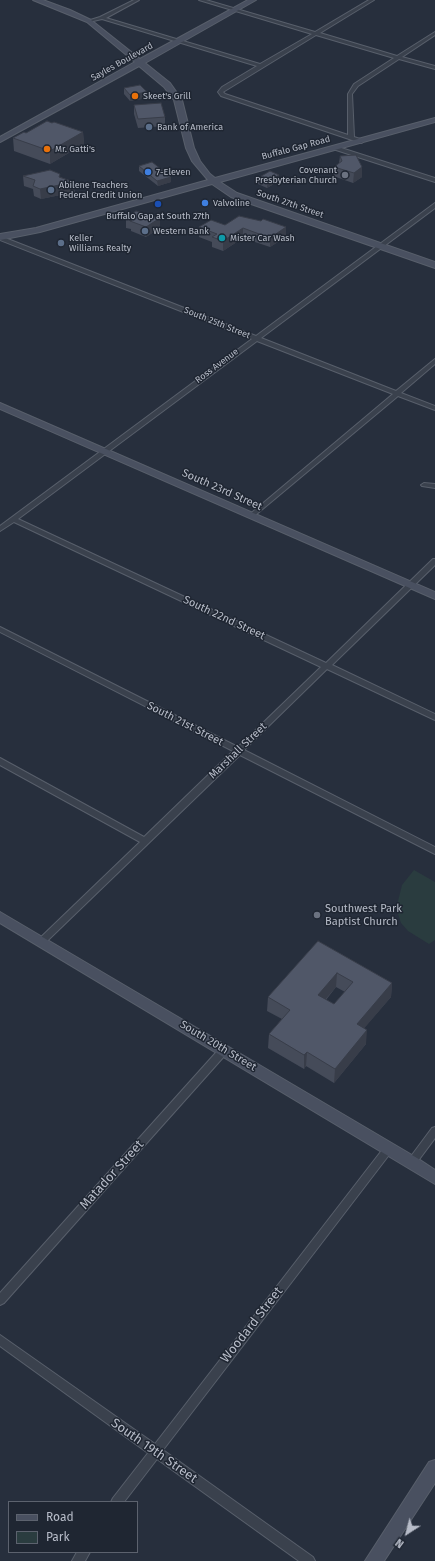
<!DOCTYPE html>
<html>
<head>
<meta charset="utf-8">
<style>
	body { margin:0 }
	#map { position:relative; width:435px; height:1561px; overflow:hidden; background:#272f3d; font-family:"Fira Sans",sans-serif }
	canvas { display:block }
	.legend { position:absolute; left:8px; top:1501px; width:130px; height:52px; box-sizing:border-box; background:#1f2632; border:1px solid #5c626e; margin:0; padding:5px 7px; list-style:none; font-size:12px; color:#b7bcc8 }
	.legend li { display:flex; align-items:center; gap:8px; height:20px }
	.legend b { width:20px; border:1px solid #5c626e }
	.north { position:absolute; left:387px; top:1513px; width:40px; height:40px; -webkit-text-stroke:3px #1f2632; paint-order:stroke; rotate:216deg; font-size:11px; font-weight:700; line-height:16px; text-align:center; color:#b7bcc8 }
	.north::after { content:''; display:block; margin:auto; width:14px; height:18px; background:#b7bcc8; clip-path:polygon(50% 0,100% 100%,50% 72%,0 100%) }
</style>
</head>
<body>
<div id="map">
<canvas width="435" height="1561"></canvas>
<ul class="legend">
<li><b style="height:5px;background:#495060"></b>Road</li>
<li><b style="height:11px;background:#2a3c3f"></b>Park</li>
</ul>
<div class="north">N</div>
</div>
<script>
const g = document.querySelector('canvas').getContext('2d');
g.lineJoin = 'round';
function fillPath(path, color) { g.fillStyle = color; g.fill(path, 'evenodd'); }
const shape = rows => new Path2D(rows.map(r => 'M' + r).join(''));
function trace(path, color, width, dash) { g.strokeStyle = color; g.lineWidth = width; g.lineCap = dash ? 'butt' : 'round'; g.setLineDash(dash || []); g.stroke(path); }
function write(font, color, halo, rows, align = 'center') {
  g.font = font + ' "Fira Sans",sans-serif'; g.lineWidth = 3; g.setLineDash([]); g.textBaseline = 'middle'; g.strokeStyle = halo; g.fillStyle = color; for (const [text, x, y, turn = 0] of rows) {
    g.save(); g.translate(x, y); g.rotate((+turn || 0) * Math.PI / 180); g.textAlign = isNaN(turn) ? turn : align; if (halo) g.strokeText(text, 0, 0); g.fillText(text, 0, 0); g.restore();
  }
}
fillPath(shape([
	[414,870,435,882,435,940,429,944,408,931,401,923,398,914,397,905,402,885]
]), '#2a3c3f');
const street = shape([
	[134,0,139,0,106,18,260,64,312,34,199,0,206,0,315,32,369,0,374,0,320,33,397,56,435,32,435,35,402,57,435,66,435,69,399,59,358,86,352,94,354,137,363,140,363,142,361,143,221,96,218,92,222,87,257,66,102,19,89,22,87,21,100,17,134,0],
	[316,35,394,58,354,84,348,94,348,135,225,94,223,92,316,35],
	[335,146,435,178,435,182,333,149,333,147,335,146],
	[435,203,435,208,261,338,396,391,435,359,435,364,401,393,435,406,435,410,398,396,253,517,249,517,249,515,393,394,257,341,18,519,326,663,433,559,435,559,435,565,332,665,435,714,435,720,327,669,244,750,435,847,435,854,240,755,45,943,39,943,38,941,39,939,140,842,0,765,0,758,144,837,233,751,0,632,0,627,238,747,321,667,14,522,0,531,0,526,252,339,0,240,0,236,256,336,435,203],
	[424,483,435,484,435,488,422,486,421,485,424,483],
	[224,1046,227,1047,229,1050,227,1053,4,1303,0,1305,0,1293,221,1047,224,1046],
	[435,1127,435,1138,415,1165,412,1166,409,1165,407,1162,409,1159,432,1128,435,1127],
	[389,1144,392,1145,394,1148,392,1151,163,1450,313,1557,315,1561,299,1561,157,1459,124,1502,111,1502,113,1498,148,1453,0,1346,0,1335,155,1444,386,1145,389,1144],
	[77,1552,90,1552,85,1561,72,1561,77,1552]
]);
const secondary = shape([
	[33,0,43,0,70,10,91,20,140,59,248,0,256,0,145,63,170,83,182,100,194,148,200,161,210,174,215,178,435,118,435,122,220,182,237,193,435,262,435,268,231,197,212,184,40,232,0,240,0,234,36,228,208,180,192,161,186,148,174,100,164,87,139,66,0,142,0,137,135,62,87,22,33,0],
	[0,403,435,592,435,599,0,409,0,403],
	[0,912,417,1158,435,1170,435,1184,0,923,0,912],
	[435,1460,435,1483,384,1561,365,1561,429,1462,435,1460]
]);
trace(street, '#585f6b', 2);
trace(secondary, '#585f6b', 2);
fillPath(street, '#3a414d');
fillPath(secondary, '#495060');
fillPath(shape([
	[124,88,147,98,130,101,124,94],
	[134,105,165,117,165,126,138,128,134,114],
	[83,132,84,144,50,164,14,151,13,138,26,133],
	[340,156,362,177,353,183,333,176,334,167,339,163],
	[139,166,171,182,158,186,139,171],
	[279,175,279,181,267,188,258,184,258,178],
	[23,176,60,177,74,182,75,192,41,199,34,196,33,189,24,186],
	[126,218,160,228,146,237,131,231,131,229,126,228],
	[199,227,286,227,286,237,270,247,243,238,223,251,212,247,212,242,199,237],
	[318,941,392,983,391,997,364,1028,366,1044,334,1083,306,1066,304,1069,268,1048,269,1034,282,1019,267,1011,268,997],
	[336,987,345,992,334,1004,326,1000]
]), '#454b59');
fillPath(shape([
	[147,92,147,98,130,101,130,95],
	[83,132,84,144,50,164,50,151],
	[362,167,362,177,353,183,354,173],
	[60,174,61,184,74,182,75,192,41,199,40,189,59,177],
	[279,175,279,181,267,188,267,182],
	[171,177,171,182,158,186,157,181],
	[160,218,160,228,146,237,146,227],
	[286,227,286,237,270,247,270,238],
	[243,228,243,238,223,251,223,241],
	[337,973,336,987,317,1009,318,995],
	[392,983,391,997,356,1038,357,1024],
	[367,1030,366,1044,334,1083,335,1069],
	[307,1052,306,1066,304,1069,304,1055]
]), '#383d49');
const building = shape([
	[140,85,147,92,130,95,124,88,140,85],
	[161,103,165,117,138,119,134,105,161,103],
	[47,121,52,123,54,122,83,132,50,151,13,138,24,132,26,133,47,121],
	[356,155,362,167,354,173,334,167,342,161,340,156,356,155],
	[152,162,171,177,157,181,139,166,152,162],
	[50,170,60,174,59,177,74,182,40,189,33,186,35,180,23,176,50,170],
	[270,171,279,175,267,182,258,178,270,171],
	[136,211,160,218,146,227,130,221,132,220,126,218,136,211],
	[239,216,261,221,263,219,286,227,270,238,243,228,223,241,212,237,217,234,199,227,211,220,225,225,239,216],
	[318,941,392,983,357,1024,367,1030,335,1069,307,1052,304,1055,269,1034,290,1010,268,997,318,941],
	[337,973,353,982,334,1004,318,995,337,973]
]);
fillPath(building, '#505768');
trace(building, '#383d49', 1);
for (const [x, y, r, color] of [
	[135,96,4,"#e8710a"],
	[149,127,4,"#5c6f8a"],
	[47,149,4,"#e8710a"],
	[148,172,4,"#3f7fe0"],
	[345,175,4,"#6b7280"],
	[51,190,4,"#5c6f8a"],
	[205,203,4,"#3f7fe0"],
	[158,204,4,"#1a4fb4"],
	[145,231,4,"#5c6f8a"],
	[222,238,4,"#0f9aa8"],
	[61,243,4,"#5c6f8a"],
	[317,915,4,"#6b7280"]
]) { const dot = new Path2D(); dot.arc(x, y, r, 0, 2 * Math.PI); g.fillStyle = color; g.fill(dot); trace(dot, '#1f2632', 1.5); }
write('9px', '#b7bcc8', '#1f2632', [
	["Sayles Boulevard",122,62,-29],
	["Buffalo Gap Road",296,148,-15],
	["South 27th Street",290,204,19],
	["South 25th Street",217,323,22],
	["Ross Avenue",217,366,-37]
]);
write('9px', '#b7bcc8', '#1f2632', [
	["Skeet's Grill",143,96],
	["Bank of America",157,127],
	["Mr. Gatti's",55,149],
	["Covenant",337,170,"right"],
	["Presbyterian Church",337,180,"right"],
	["7-Eleven",156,172],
	["Abilene Teachers",59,185],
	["Federal Credit Union",59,195],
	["Valvoline",213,203],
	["Buffalo Gap at South 27th",158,216,"center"],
	["Western Bank",153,231],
	["Keller",69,238],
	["Williams Realty",69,248],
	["Mister Car Wash",230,238]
], 'left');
write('11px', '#b7bcc8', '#1f2632', [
	["South 23rd Street",222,490,24],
	["South 22nd Street",224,618,25],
	["South 21st Street",185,724,27],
	["Marshall Street",238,751,-44],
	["South 20th Street",218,1046,31]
]);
write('11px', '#b7bcc8', '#1f2632', [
	["Southwest Park",325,909],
	["Baptist Church",325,922]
], 'left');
write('13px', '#b7bcc8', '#1f2632', [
	["Matador Street",112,1175,-48],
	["Woodard Street",252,1325,-52],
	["South 19th Street",154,1451,35]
]);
</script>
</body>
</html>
